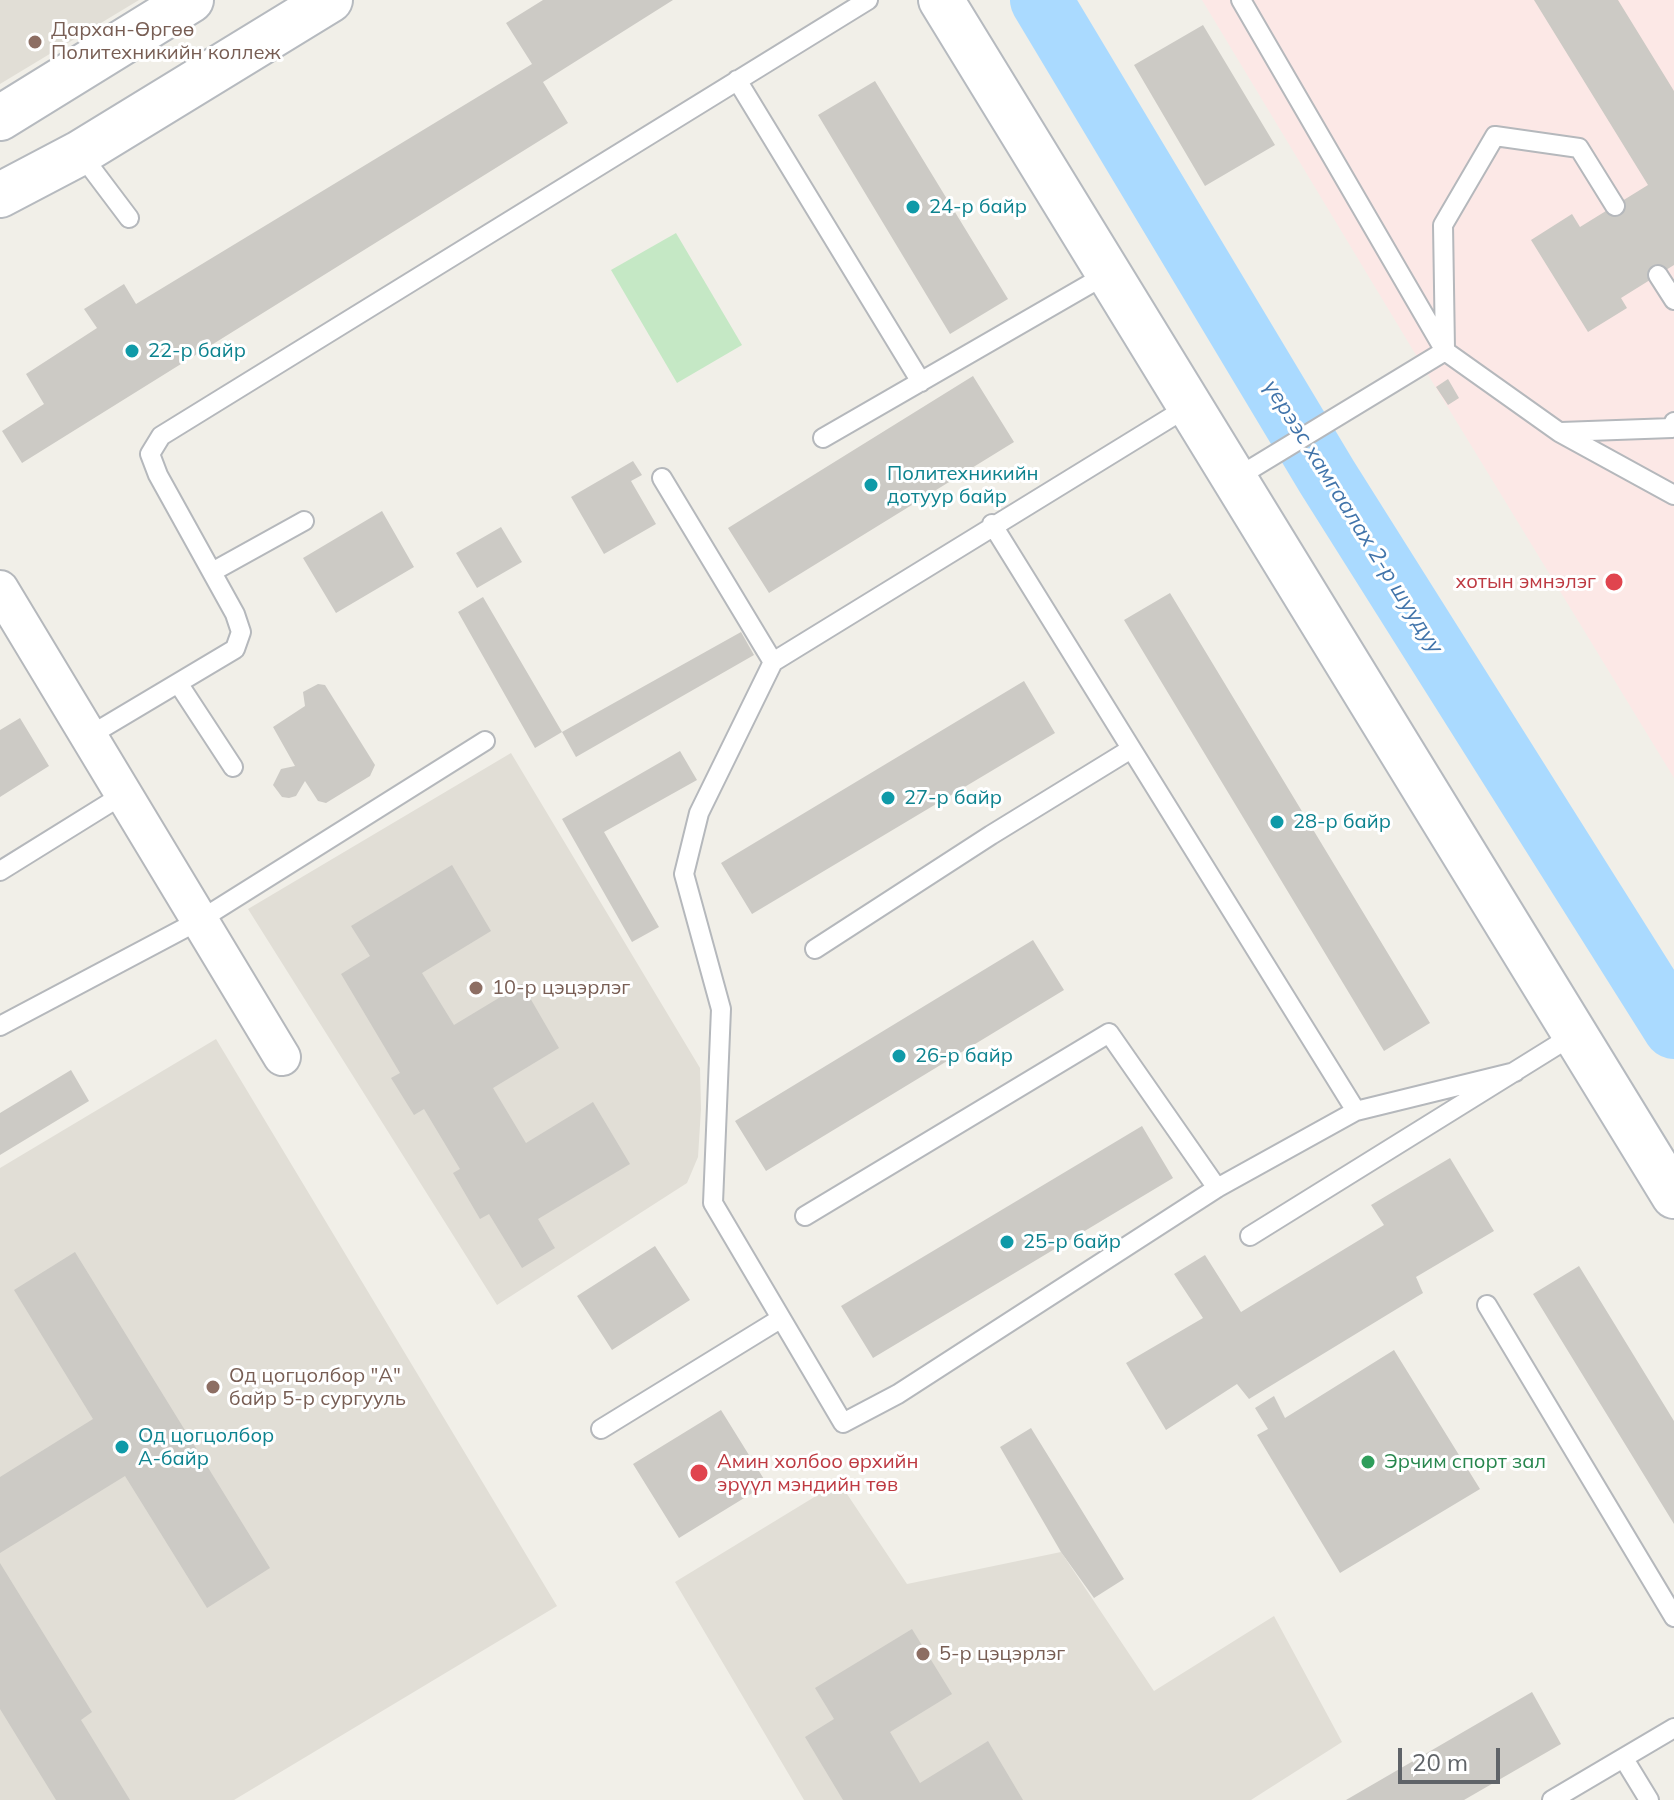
<!DOCTYPE html>
<html>
<head>
<meta charset="utf-8">
<style>
	body { margin:0 }
	#map { position:relative; width:1674px; height:1800px; overflow:hidden; background:#f1efe8; font-family:Mulish,sans-serif }
	canvas { display:block }
	.scale { position:absolute; left:1398px; top:1748px; width:102px; height:36px; box-sizing:border-box; border:4px solid #5f6368; border-top:0; padding-left:10px; font-size:24px; line-height:28px; white-space:nowrap; color:#5f6368; -webkit-text-stroke:6px #fff; paint-order:stroke }
</style>
</head>
<body>
<div id="map">
<canvas width="1674" height="1800"></canvas>
<div class="scale">20 m</div>
</div>
<script>
const g = document.querySelector('canvas').getContext('2d');
g.lineJoin = 'round';
function fillPath(path, color) { g.fillStyle = color; g.fill(path, 'evenodd'); }
const shape = rows => new Path2D(rows.map(r => 'M' + r).join(''));
function trace(path, color, width, dash) { g.strokeStyle = color; g.lineWidth = width; g.lineCap = dash ? 'butt' : 'round'; g.setLineDash(dash || []); g.stroke(path); }
function write(font, color, halo, rows, align = 'center') {
  g.font = font + ' Mulish,sans-serif'; g.lineWidth = 6; g.setLineDash([]); g.textBaseline = 'middle'; g.strokeStyle = halo; g.fillStyle = color; for (const [text, x, y, turn = 0] of rows) {
    g.save(); g.translate(x, y); g.rotate((+turn || 0) * Math.PI / 180); g.textAlign = isNaN(turn) ? turn : align; if (halo) g.strokeText(text, 0, 0); g.fillText(text, 0, 0); g.restore();
  }
}
fillPath(shape([
	[0,0,139,0,0,84],
	[511,753,700,1068,701,1109,698,1157,687,1183,497,1305,248,909],
	[216,1039,557,1606,234,1800,0,1800,0,1168],
	[839,1482,907,1584,1061,1552,1154,1691,1274,1616,1342,1742,1251,1800,804,1800,675,1582]
]), '#e1ded6');
fillPath(shape([
	[1202,0,1674,0,1674,778,1422,365]
]), '#fce8e6');
fillPath(shape([
	[676,233,742,345,677,383,611,270]
]), '#c5e8c5');
trace(shape([
	[1041,0,1327,477,1674,1028]
]), '#aadaff', 62);
fillPath(shape([
	[543,0,673,0,543,82,568,123,22,463,2,431,44,404,26,374,97,328,84,309,124,284,136,304,532,64,506,23],
	[1534,0,1618,0,1674,91,1674,265,1621,298,1627,308,1588,332,1531,240,1572,214,1580,227,1648,185],
	[1203,25,1275,145,1205,186,1134,65],
	[875,81,1008,299,950,334,818,115],
	[973,376,1014,442,769,593,728,528],
	[1448,379,1459,398,1448,405,1436,387],
	[633,461,642,475,631,481,656,524,604,554,571,497],
	[382,511,414,567,336,613,303,558],
	[501,527,522,562,477,588,456,553],
	[1170,593,1430,1023,1384,1051,1124,620],
	[483,597,562,732,741,632,754,655,576,757,562,732,535,748,458,612],
	[1024,681,1055,733,752,914,721,863],
	[318,684,325,685,375,765,370,776,326,803,318,801,305,781,296,796,289,798,282,797,273,785,281,769,295,766,273,727,305,706,303,692],
	[20,718,49,766,0,797,0,730],
	[680,751,697,780,604,832,659,927,632,942,562,819],
	[452,865,491,931,422,973,454,1025,522,984,559,1048,493,1088,526,1143,593,1102,630,1164,538,1219,555,1248,522,1268,489,1214,480,1219,453,1173,460,1169,424,1109,414,1115,391,1078,400,1073,341,974,370,956,351,926],
	[1033,940,1064,990,766,1171,735,1121],
	[71,1070,89,1101,0,1155,0,1113],
	[1142,1126,1173,1178,873,1358,841,1306],
	[1450,1158,1494,1231,1416,1277,1423,1293,1249,1399,1237,1384,1166,1430,1126,1363,1203,1318,1174,1274,1205,1255,1241,1312,1384,1225,1371,1205],
	[655,1246,690,1300,612,1350,577,1296],
	[75,1252,270,1568,207,1608,125,1476,0,1553,0,1477,93,1419,14,1290],
	[1579,1266,1674,1421,1674,1524,1533,1294],
	[1394,1350,1480,1489,1340,1573,1257,1435,1268,1429,1255,1408,1274,1396,1285,1418],
	[721,1410,767,1484,679,1538,633,1464],
	[1031,1428,1124,1579,1094,1598,1061,1552,1000,1447],
	[0,1563,92,1712,81,1720,130,1800,56,1800,0,1709],
	[912,1629,952,1694,890,1732,920,1783,988,1741,1023,1800,843,1800,805,1737,834,1719,815,1688],
	[1532,1692,1561,1744,1464,1800,1346,1800]
]), '#cccac5');
const lane = shape([
	[1241,0,1445,351,1559,432,1674,495],
	[737,80,921,382],
	[80,153,129,218],
	[1658,275,1674,300],
	[1445,349,1443,225,1495,136,1579,148,1615,206],
	[1191,405,773,662,699,813,684,874,721,1009,713,1203,843,1423,898,1394,1217,1188,1356,1111],
	[1561,432,1672,428,1674,422],
	[823,438,1109,273],
	[662,478,773,662],
	[1236,478,1445,351],
	[992,524,1356,1111,1515,1072],
	[212,572,304,521],
	[178,683,233,767],
	[89,736,235,649,241,632,235,614,158,475,150,454,161,436,868,0],
	[0,871,124,794],
	[815,949,991,835,1131,749],
	[0,1026,200,920,485,741],
	[805,1216,1109,1033,1217,1188],
	[1250,1236,1575,1034],
	[1487,1305,1674,1617],
	[601,1429,780,1319],
	[1624,1759,1649,1800],
	[1552,1800,1674,1728]
]);
const street = shape([
	[0,589,282,1057]
]);
const secondary = shape([
	[941,0,1674,1196],
	[0,118,191,0],
	[0,195,80,153,330,0]
]);
trace(lane, '#b5b8bc', 22);
trace(street, '#b5b8bc', 40);
trace(secondary, '#b6babf', 48);
trace(lane, '#fff', 18);
trace(street, '#fff', 36);
trace(secondary, '#fff', 44);
for (const [x, y, r, color] of [
	[35,42,8,"#8d6e63"],
	[913,207,8,"#0f9aa8"],
	[132,351,8,"#0f9aa8"],
	[871,485,8,"#0f9aa8"],
	[1614,582,10,"#e0444e"],
	[888,798,8,"#0f9aa8"],
	[1277,822,8,"#0f9aa8"],
	[476,988,8,"#8d6e63"],
	[899,1056,8,"#0f9aa8"],
	[1007,1242,8,"#0f9aa8"],
	[213,1387,8,"#8d6e63"],
	[122,1447,8,"#0f9aa8"],
	[1368,1462,8,"#2e9e5b"],
	[699,1473,10,"#e0444e"],
	[923,1654,8,"#8d6e63"]
]) { const dot = new Path2D(); dot.arc(x, y, r, 0, 2 * Math.PI); g.fillStyle = color; g.fill(dot); trace(dot, '#fff', 3); }
write('20px', '#785e54', '#fff', [
	["Дархан-Өргөө",51,30],
	["Политехникийн коллеж",51,53],
	["10-р цэцэрлэг",492,988],
	["Од цогцолбор \"А\"",229,1376],
	["байр 5-р сургууль",229,1399],
	["5-р цэцэрлэг",939,1654]
], 'left');
write('20px', '#0d838f', '#fff', [
	["24-р байр",929,207],
	["22-р байр",148,351],
	["Политехникийн",887,474],
	["дотуур байр",887,497],
	["27-р байр",904,798],
	["28-р байр",1293,822],
	["26-р байр",915,1056],
	["25-р байр",1023,1242],
	["Од цогцолбор",138,1436],
	["А-байр",138,1459]
], 'left');
write('20px', '#be3a42', '#fff', [
	["хотын эмнэлэг",1596,582],
	["Амин холбоо өрхийн",717,1462,"left"],
	["эрүүл мэндийн төв",717,1485,"left"]
], 'right');
write('20px', '#27864d', '#fff', [
	["Эрчим спорт зал",1384,1462]
], 'left');
write('italic 22px', '#4174aa', '#fff', [
	["үерээс хамгаалах 2-р шуудуу",1353,517,58]
]);
</script>
</body>
</html>
